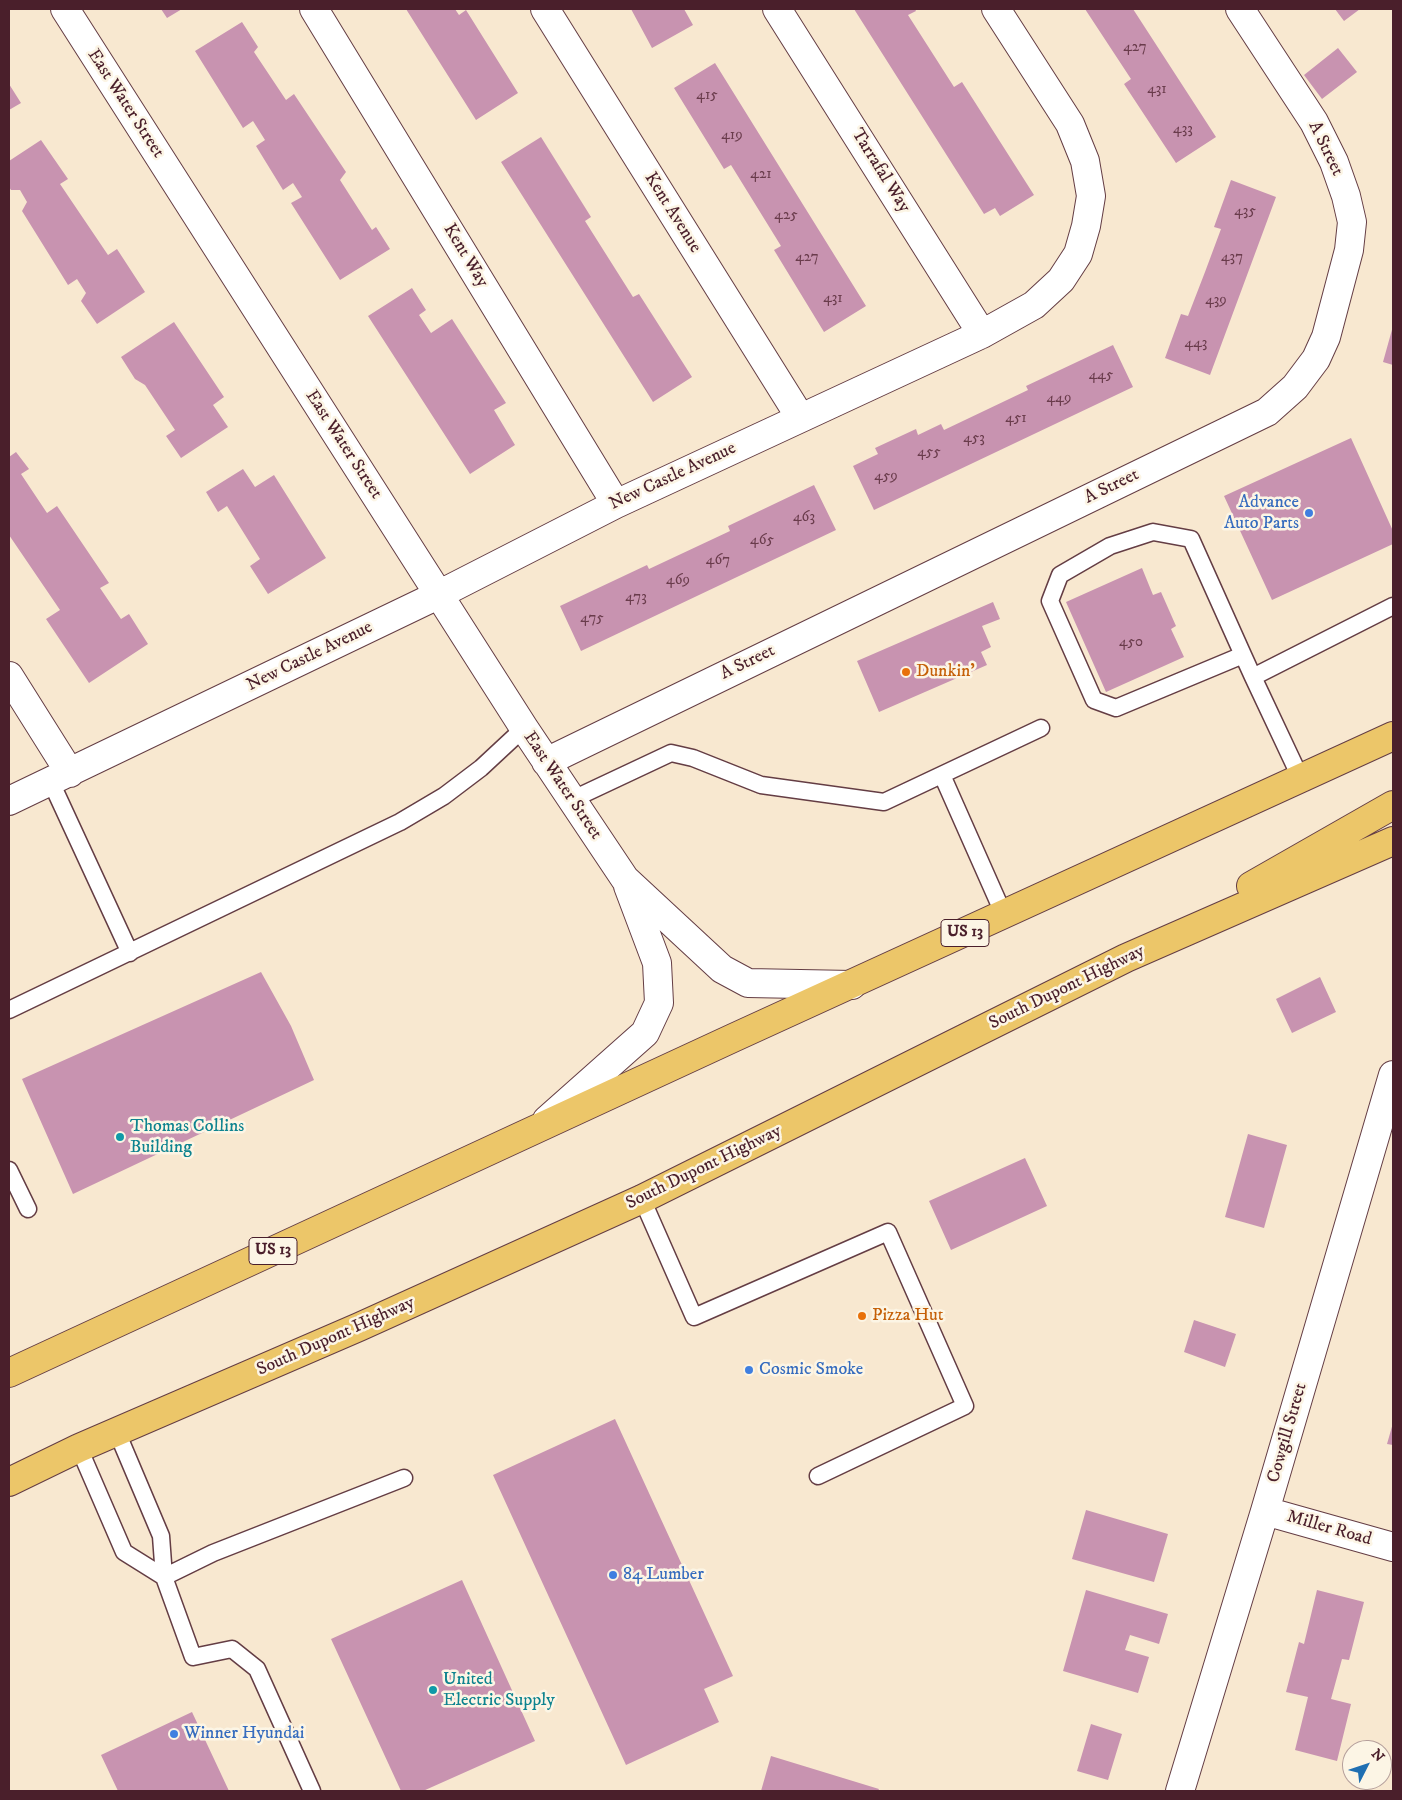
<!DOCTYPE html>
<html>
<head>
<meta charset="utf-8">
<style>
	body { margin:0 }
	#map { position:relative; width:1402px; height:1800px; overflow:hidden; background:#f8e8d0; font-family:"IM FELL DW Pica",serif }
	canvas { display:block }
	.frame { position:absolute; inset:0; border:10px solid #4a1f2b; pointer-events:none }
	.north { position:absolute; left:1342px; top:1740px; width:50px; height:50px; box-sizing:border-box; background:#fcf5e5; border:1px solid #b59f9b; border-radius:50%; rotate:49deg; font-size:14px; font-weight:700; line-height:20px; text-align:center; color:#4a1f2b }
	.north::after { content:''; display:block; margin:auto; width:18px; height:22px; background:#1f6fb2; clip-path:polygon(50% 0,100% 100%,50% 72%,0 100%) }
</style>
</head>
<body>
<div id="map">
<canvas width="1402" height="1800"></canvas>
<div class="frame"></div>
<div class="north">N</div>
</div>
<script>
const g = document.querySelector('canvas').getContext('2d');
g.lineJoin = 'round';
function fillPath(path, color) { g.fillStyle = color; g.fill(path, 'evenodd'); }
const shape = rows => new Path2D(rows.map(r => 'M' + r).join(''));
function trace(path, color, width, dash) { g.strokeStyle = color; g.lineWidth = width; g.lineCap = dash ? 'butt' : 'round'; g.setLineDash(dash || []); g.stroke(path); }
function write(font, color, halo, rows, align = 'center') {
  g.font = font + ' "IM FELL DW Pica",serif'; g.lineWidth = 5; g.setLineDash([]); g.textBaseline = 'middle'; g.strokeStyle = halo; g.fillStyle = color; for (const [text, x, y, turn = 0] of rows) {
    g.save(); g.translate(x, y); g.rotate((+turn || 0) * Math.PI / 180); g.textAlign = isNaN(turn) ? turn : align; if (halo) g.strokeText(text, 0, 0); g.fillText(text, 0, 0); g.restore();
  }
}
fillPath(shape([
	[161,9,182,9,167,18],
	[406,9,455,9,459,15,466,10,518,93,476,120],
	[631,9,684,9,693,25,652,48],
	[854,9,915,9,916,11,908,15,954,87,962,82,1034,195,1000,216,995,208,984,214],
	[1085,9,1133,9,1216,137,1176,163,1124,84,1131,79],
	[1335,9,1360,9,1344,21],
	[242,22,258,47,254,52,286,100,294,94,346,172,340,180,372,230,376,227,390,249,340,280,291,203,302,197,293,183,283,190,256,146,265,140,253,121,243,128,195,51],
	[1338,48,1357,72,1322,99,1304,75],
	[715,63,866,306,824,332,774,250,781,246,731,165,724,169,674,88],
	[9,84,21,103,9,110],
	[541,137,591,217,585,221,633,297,639,294,692,377,653,402,501,162],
	[41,140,68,179,60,184,108,255,117,249,145,292,97,324,81,301,86,293,77,279,68,285,22,211,27,202,20,190,11,190,9,187,9,161],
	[1231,180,1276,197,1210,375,1165,358,1181,314,1188,316,1205,272,1221,229,1214,227],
	[412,288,426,310,419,315,431,333,452,319,506,403,494,410,515,445,470,474,368,316],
	[174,322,224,397,213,405,228,427,181,458,166,436,175,430,145,385,135,379,121,357],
	[1393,326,1393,365,1383,362],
	[1113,345,1133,387,874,510,853,466,878,454,875,448,916,429,918,435,941,424,944,430,1028,390,1026,386],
	[1351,438,1393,531,1393,544,1272,600,1224,496],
	[16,452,29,469,21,474,47,513,57,506,109,583,100,588,121,619,129,614,148,644,89,683,46,619,60,610,9,535,9,457],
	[243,469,255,487,274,475,326,558,268,594,250,566,260,559,227,506,218,512,206,492],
	[814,485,836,530,581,651,560,606,647,565,649,569,730,531,728,526],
	[1142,568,1153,595,1161,592,1176,626,1171,629,1184,657,1106,692,1066,602],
	[993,602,1000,619,982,626,991,647,981,652,987,665,879,712,857,661],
	[261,972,291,1026,314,1080,73,1194,22,1079],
	[1320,977,1336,1012,1292,1033,1276,999],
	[1248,1134,1287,1145,1264,1228,1225,1217],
	[1025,1158,1047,1206,951,1250,929,1201],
	[1194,1320,1236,1334,1225,1367,1184,1352],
	[615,1419,733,1676,704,1689,719,1722,626,1765,493,1475],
	[1393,1423,1393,1445,1387,1444],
	[1086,1510,1168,1534,1154,1582,1072,1559],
	[462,1580,535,1741,423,1791,401,1791,331,1639],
	[1086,1590,1168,1614,1159,1644,1130,1635,1125,1650,1149,1657,1138,1693,1063,1671],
	[1317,1590,1364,1602,1349,1660,1342,1659,1331,1699,1351,1704,1337,1761,1295,1750,1308,1697,1286,1692,1299,1642,1304,1644],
	[192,1712,229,1791,118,1791,101,1755],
	[1091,1724,1122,1734,1108,1780,1077,1771],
	[771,1756,879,1789,878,1791,761,1791]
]), '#c893b0');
const service = shape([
	[1243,655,1116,708,1094,700,1050,601,1060,575,1110,546,1153,532,1191,539,1243,655,1253,677,1301,779],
	[1253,677,1393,606],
	[942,775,1004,915],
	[51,782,130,953],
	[571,800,671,753,693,758,761,785,884,802,1041,728],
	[9,1010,400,822,444,796,481,768,524,728],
	[9,1170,28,1209],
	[642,1199,694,1317,888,1232,965,1406,818,1476],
	[79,1448,124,1552,164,1577,161,1536,117,1432],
	[312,1791,257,1669,232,1649,193,1657,164,1577,213,1553,404,1478]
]);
const minor = shape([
	[65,9,524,728,625,879,722,969,748,983,852,985],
	[314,9,616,504],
	[545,9,800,417],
	[777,9,982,334],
	[9,676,70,773],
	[546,762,1267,412,1295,387,1316,359,1326,337,1349,250,1352,222,1346,196,1334,162,1314,122,1240,9],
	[9,801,438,595,616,504,982,334,1034,305,1061,280,1078,254,1086,226,1091,196,1085,161,1070,124,996,9],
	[547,1120,645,1033,659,1003,657,963,628,886],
	[1265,1511,1393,1547],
	[1180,1791,1265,1511,1393,1075]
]);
const trunk = shape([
	[1251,886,1393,805],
	[9,1373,733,1038,1393,736],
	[9,1482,79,1448,359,1327,642,1199,1126,958,1393,841]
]);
trace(service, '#643d44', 19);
trace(minor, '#643d44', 30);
trace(trunk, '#643d44', 30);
trace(service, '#fff', 16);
trace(minor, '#fff', 28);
trace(trunk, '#ecc669', 28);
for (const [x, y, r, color] of [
	[1309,513,5,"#3f7fe0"],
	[906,672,5,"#e8710a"],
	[120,1137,5,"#0f9aa8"],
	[862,1316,5,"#e8710a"],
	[749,1370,5,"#3f7fe0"],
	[613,1575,5,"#3f7fe0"],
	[433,1690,5,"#0f9aa8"],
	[174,1734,5,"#3f7fe0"]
]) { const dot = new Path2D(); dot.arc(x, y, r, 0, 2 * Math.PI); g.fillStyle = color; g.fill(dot); trace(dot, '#fcf5e5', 2); }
write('15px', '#6a3c4c', null, [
	["427",1135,48],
	["431",1157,90],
	["415",707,96],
	["433",1183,130],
	["419",732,136],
	["421",761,175],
	["435",1245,212],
	["425",786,216],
	["427",807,258],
	["437",1232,258],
	["431",833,299],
	["439",1216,301],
	["443",1196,344],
	["445",1101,376],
	["449",1059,399],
	["451",1016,419],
	["453",974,439],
	["455",929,453],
	["459",886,477],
	["463",804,518],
	["465",762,541],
	["467",718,561],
	["469",678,581],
	["473",636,598],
	["475",592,619],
	["450",1131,643]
]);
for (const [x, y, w] of [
	[965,933,48],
	[273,1251,48]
]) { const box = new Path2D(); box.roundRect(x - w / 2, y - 13.5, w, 27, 4); g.fillStyle = '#fcf5e5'; g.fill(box); trace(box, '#4a1f2b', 1); }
write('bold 16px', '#4a1f2b', null, [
	["US 13",965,933],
	["US 13",273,1251]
]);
write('18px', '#4a1f2b', '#fcf5e5', [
	["East Water Street",125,104,57],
	["A Street",1325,149,64],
	["Tarrafal Way",880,171,58],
	["Kent Avenue",672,213,58],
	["Kent Way",465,256,59],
	["East Water Street",343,445,57],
	["New Castle Avenue",673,477,-25],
	["A Street",1112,487,-26],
	["New Castle Avenue",310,657,-26],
	["A Street",748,663,-26],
	["East Water Street",562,786,56],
	["South Dupont Highway",1067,988,-26],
	["South Dupont Highway",704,1168,-26],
	["South Dupont Highway",336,1337,-24],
	["Cowgill Street",1288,1433,-74],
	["Miller Road",1329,1529,16]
]);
write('18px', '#366cbe', '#fcf5e5', [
	["Advance",1299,503,"right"],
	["Auto Parts",1299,524,"right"],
	["Cosmic Smoke",759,1370],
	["84 Lumber",623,1575],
	["Winner Hyundai",184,1734]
], 'left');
write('18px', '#c56008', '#fcf5e5', [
	["Dunkin'",916,672],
	["Pizza Hut",872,1316]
], 'left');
write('18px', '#0d838f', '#fcf5e5', [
	["Thomas Collins",130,1127],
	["Building",130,1148],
	["United",443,1680],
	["Electric Supply",443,1701]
], 'left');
</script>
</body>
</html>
